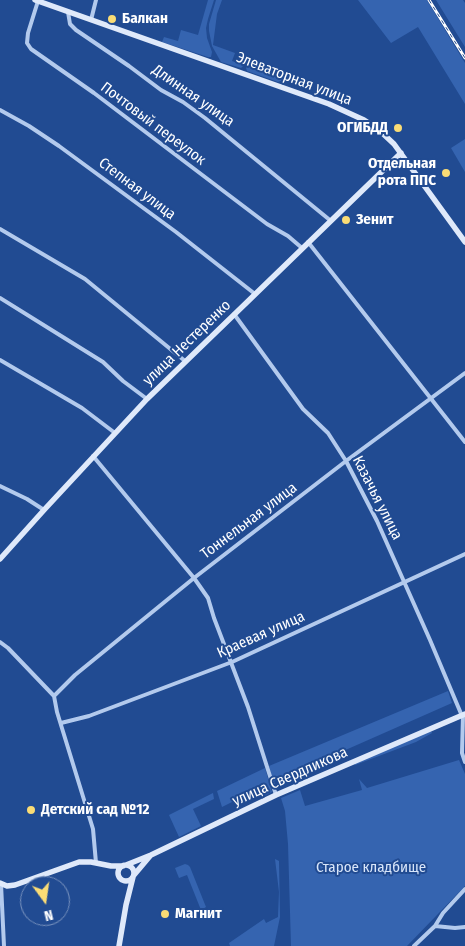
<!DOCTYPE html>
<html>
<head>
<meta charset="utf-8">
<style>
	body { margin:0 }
	#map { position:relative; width:465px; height:946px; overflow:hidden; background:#214b92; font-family:"Fira Sans Condensed",sans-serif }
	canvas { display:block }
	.north { position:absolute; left:20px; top:876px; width:50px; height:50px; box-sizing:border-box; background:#214b92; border:1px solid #7a93be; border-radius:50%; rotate:166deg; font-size:14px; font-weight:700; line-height:20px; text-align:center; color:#fff }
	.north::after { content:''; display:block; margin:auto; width:18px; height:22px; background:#fadc75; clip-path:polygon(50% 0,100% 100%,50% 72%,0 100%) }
</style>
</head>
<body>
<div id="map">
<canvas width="465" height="946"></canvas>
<div class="north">N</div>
</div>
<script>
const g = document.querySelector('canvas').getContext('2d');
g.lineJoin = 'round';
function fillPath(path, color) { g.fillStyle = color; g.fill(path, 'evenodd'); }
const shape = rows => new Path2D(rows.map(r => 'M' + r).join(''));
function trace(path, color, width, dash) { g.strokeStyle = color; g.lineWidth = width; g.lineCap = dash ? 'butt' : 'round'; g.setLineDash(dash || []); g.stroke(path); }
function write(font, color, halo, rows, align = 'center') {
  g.font = font + ' "Fira Sans Condensed",sans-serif'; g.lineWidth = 4; g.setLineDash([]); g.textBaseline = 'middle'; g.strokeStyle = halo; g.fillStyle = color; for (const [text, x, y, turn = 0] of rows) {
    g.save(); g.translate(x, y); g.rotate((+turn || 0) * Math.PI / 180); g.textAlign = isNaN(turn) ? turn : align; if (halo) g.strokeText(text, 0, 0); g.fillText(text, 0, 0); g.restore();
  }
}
fillPath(shape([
	[208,0,214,0,208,19,206,28,207,38,212,52,211,57,208,57,162,42,164,37,178,41,181,30,198,35],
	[216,0,222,0,217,14,213,45,235,53,232,61,244,65,241,68,221,62,212,46,209,31,209,24],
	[358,0,427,0,465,63,465,104,418,27,391,43],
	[436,0,463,0,465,3,465,47],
	[249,58,252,59,251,63,284,76,283,80,278,82,247,71,246,68],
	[465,139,465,172,451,148],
	[448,691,452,703,273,782,269,766],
	[431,731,432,733,416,742,355,765,355,763],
	[459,760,465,774,465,886,407,946,291,946,288,844,285,811,281,798,300,790,305,806,362,790,359,779,367,788],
	[265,768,272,792,264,796,260,788,222,807,217,791],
	[213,793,214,799,193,809,201,826,179,837,169,815],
	[275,859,279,861,280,917,274,946,230,946,229,943,264,919,266,923,278,917,279,892],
	[185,864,188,865,190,867,206,907,201,910,187,875,179,878,175,868]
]), '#3564b0');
trace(shape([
	[38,1,28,33,27,43,31,49,94,93,267,224,288,236,302,248],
	[68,12,70,24,76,30,129,66,161,90,183,102,205,118,331,221],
	[91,20,96,0],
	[0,110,29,126,59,146,176,232,255,294],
	[0,229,85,279,185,361],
	[308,242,465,442],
	[0,298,103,362,123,381,147,399],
	[234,314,303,409,328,433,346,461,377,521,430,640,462,716],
	[0,360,82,408,115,433],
	[93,456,194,578,208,598,214,618,248,707,276,795],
	[0,486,27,499,44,510],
	[0,642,8,648,54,696,57,712,93,829,96,863],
	[54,696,75,675,194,578,346,461,465,373],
	[463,715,462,753,465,762],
	[61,723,89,716,232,662,465,554],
	[1,884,4,946],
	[435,926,443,913,465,889],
	[414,946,435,926,455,928,465,927]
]), '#b3caed', 4);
trace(shape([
	[35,0,329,104,364,120,378,129,394,144,465,242],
	[0,559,44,510,147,399,401,153],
	[126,865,151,855,276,795,465,714],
	'118 873a8 8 0 1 1 16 0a8 8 0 1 1-16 0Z',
	[134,875,150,856],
	[0,883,7,886,15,885,79,862,91,862,111,866,123,866],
	[119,946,126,905,133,877]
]), '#dfe9fa', 5.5);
const rail = shape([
	[429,0,465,58]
]);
trace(rail, '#fff', 3);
trace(rail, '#214b92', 1, [4]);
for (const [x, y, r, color] of [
	[112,19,5,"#fadc75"],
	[398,128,5,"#fadc75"],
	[446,173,5,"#fadc75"],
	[346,220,5,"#fadc75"],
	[31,810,5,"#fadc75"],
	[165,914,5,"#fadc75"]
]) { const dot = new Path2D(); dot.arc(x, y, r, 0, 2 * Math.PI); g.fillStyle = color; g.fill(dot); trace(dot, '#214b92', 2); }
write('bold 15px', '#fff', '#214b92', [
	["Балкан",122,19],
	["ОГИБДД",388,128,"right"],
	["Отдельная",436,164,"right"],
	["рота ППС",436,181,"right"],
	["Зенит",356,220],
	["Детский сад №12",41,810],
	["Магнит",175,914]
], 'left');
write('15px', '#fff', '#214b92', [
	["Элеваторная улица",294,79,21],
	["Длинная улица",193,96,35],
	["Почтовый переулок",153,124,37],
	["Степная улица",137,189,37],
	["улица Нестеренко",187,343,-44],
	["Казачья улица",377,498,63],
	["Тоннельная улица",249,521,-37],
	["Краевая улица",261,635,-24],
	["улица Свердликова",290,777,-24]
]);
write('15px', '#d9e6fa', '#214b92', [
	["Старое кладбище",371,868]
]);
</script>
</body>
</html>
